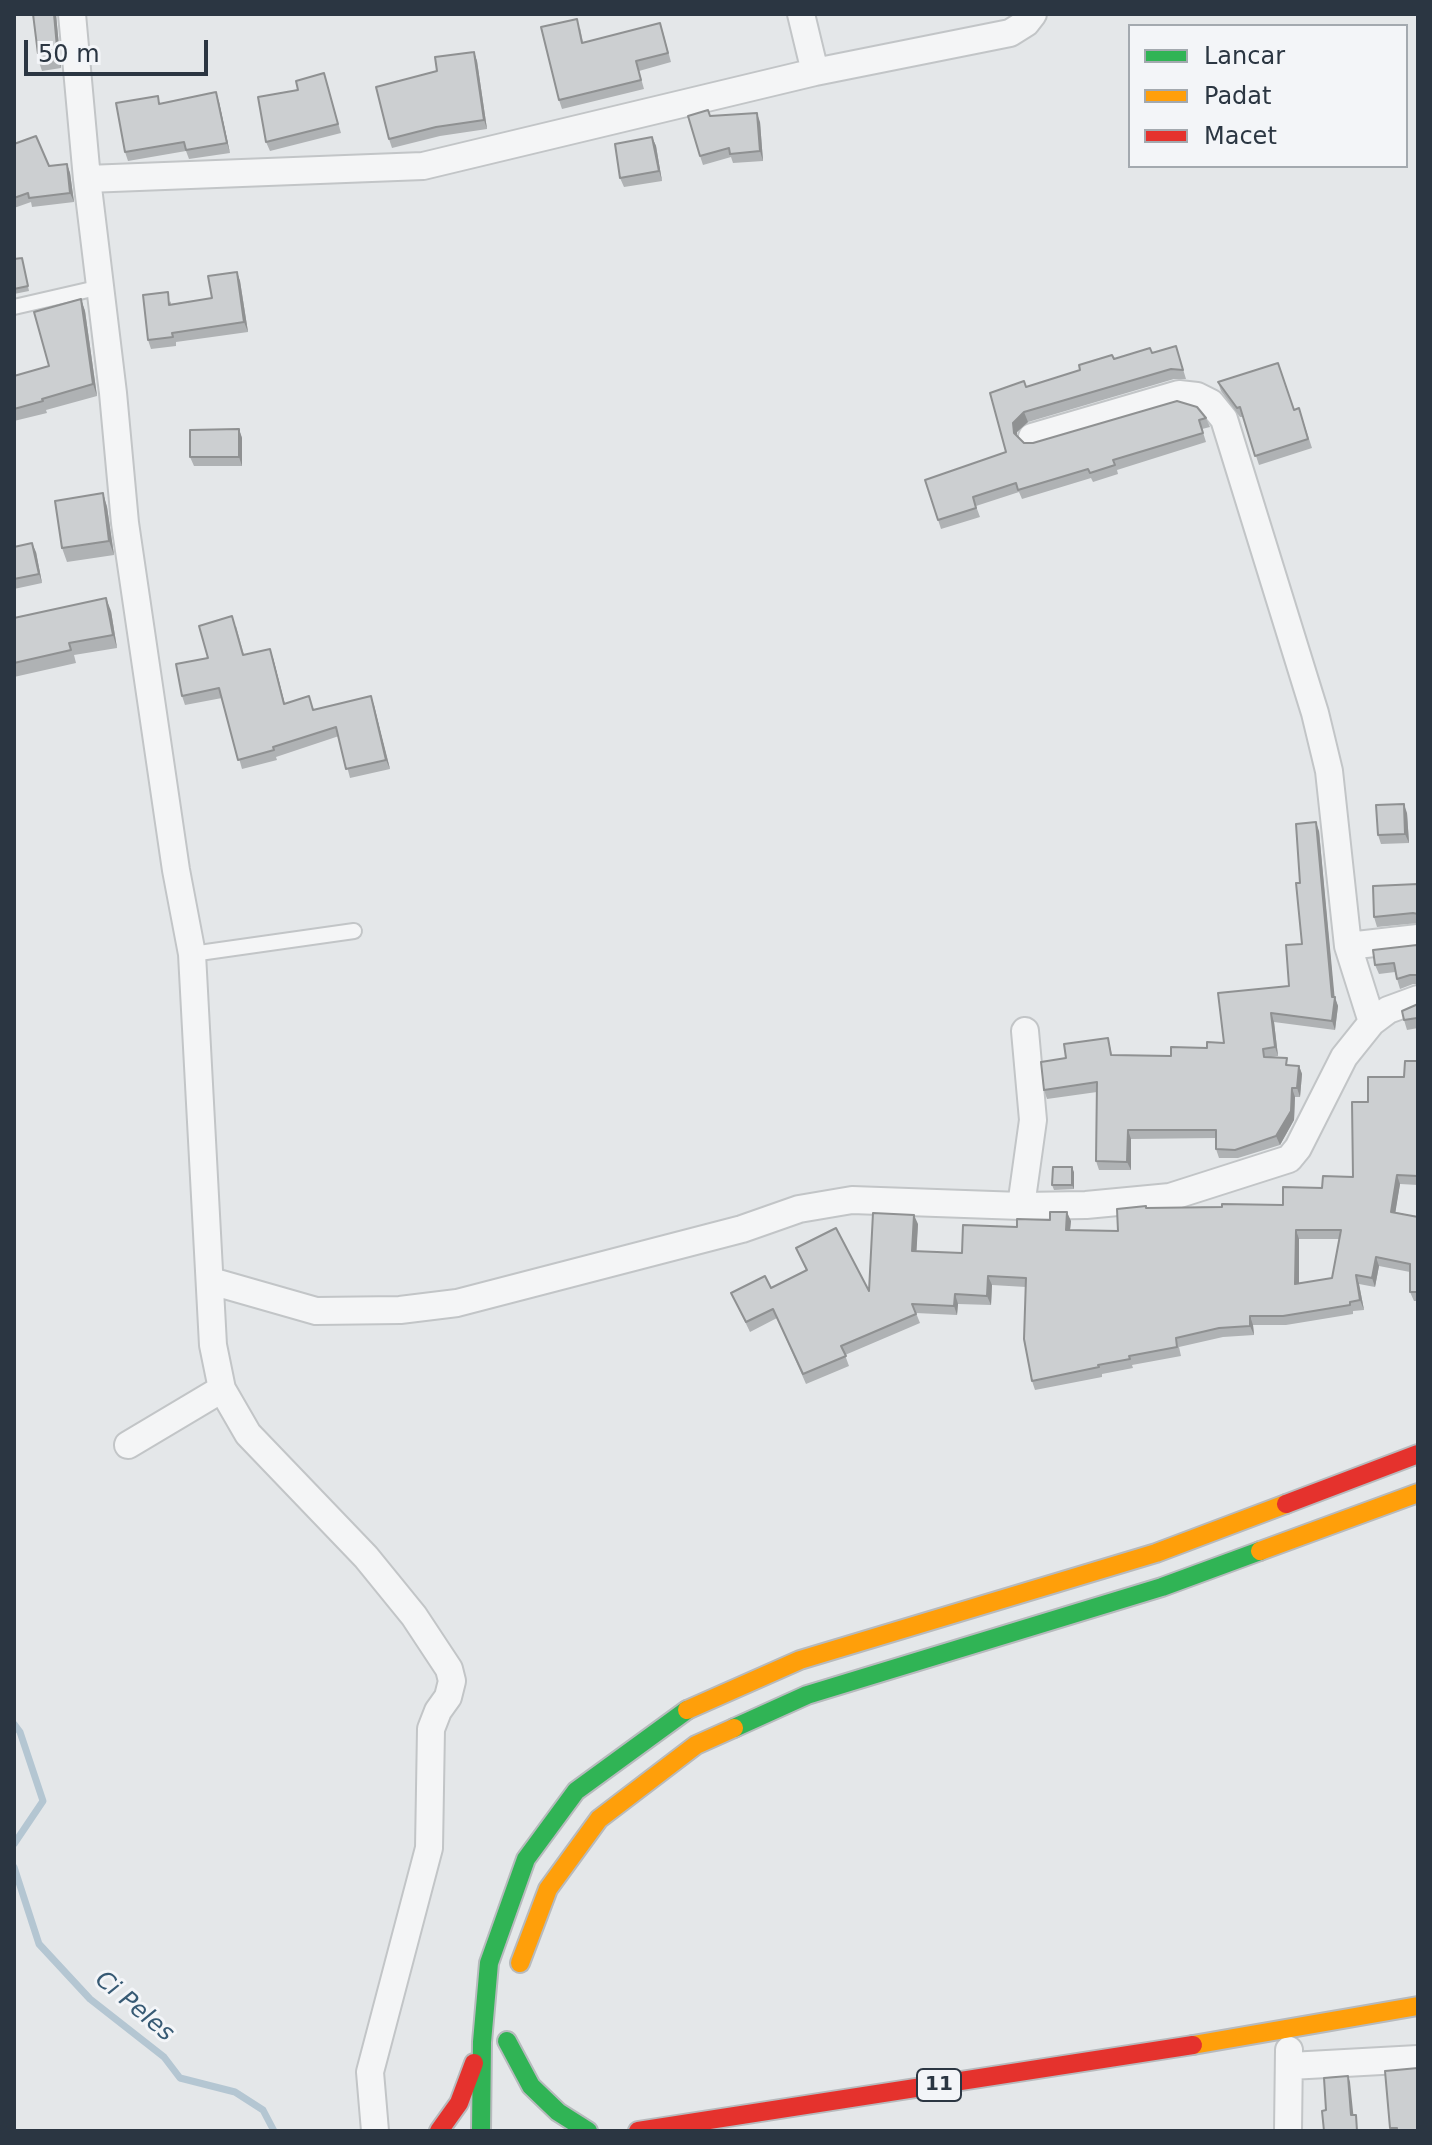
<!DOCTYPE html>
<html>
<head>
<meta charset="utf-8">
<style>
	body { margin:0 }
	#map { position:relative; width:1432px; height:2145px; overflow:hidden; background:#e4e7e9; font-family:"DejaVu Sans",sans-serif }
	canvas { display:block }
	.frame { position:absolute; inset:0; border:16px solid #2b3642; pointer-events:none }
	.legend { position:absolute; left:1128px; top:24px; width:280px; height:144px; box-sizing:border-box; background:#f3f5f8; border:2px solid #a3a9af; margin:0; padding:10px 14px; list-style:none; font-size:24px; color:#2b3642 }
	.legend li { display:flex; align-items:center; gap:16px; height:40px }
	.legend b { width:40px; border:2px solid #a3a9af }
	.scale { position:absolute; left:24px; top:40px; width:184px; height:36px; box-sizing:border-box; border:4px solid #2b3642; border-top:0; padding-left:10px; font-size:24px; line-height:28px; white-space:nowrap; color:#2b3642; -webkit-text-stroke:6px #f3f5f8; paint-order:stroke }
</style>
</head>
<body>
<div id="map">
<canvas width="1432" height="2145"></canvas>
<div class="frame"></div>
<ul class="legend">
<li><b style="height:10px;background:#30b455"></b>Lancar</li>
<li><b style="height:10px;background:#ff9f0a"></b>Padat</li>
<li><b style="height:10px;background:#e5322d"></b>Macet</li>
</ul>
<div class="scale">50 m</div>
</div>
<script>
const g = document.querySelector('canvas').getContext('2d');
g.lineJoin = 'round';
const shape = rows => new Path2D(rows.map(r => 'M' + r).join(''));
function trace(path, color, width, dash) { g.strokeStyle = color; g.lineWidth = width; g.lineCap = dash ? 'butt' : 'round'; g.setLineDash(dash || []); g.stroke(path); }
function fillPath(path, color) { g.fillStyle = color; g.fill(path, 'evenodd'); }
function write(font, color, halo, rows, align = 'center') {
  g.font = font + ' "DejaVu Sans",sans-serif'; g.lineWidth = 6; g.setLineDash([]); g.textBaseline = 'middle'; g.strokeStyle = halo; g.fillStyle = color; for (const [text, x, y, turn = 0] of rows) {
    g.save(); g.translate(x, y); g.rotate((+turn || 0) * Math.PI / 180); g.textAlign = isNaN(turn) ? turn : align; if (halo) g.strokeText(text, 0, 0); g.fillText(text, 0, 0); g.restore();
  }
}
trace(shape([
	[14,1724,20,1732,43,1801,14,1844],
	[14,1867,39,1944,90,1999,164,2057,180,2078,235,2092,263,2110,274,2131]
]), '#b4c6d2', 7);
const lane = shape([
	[14,307,101,287],
	[192,954,354,931]
]);
const street = shape([
	[72,14,87,179,113,393,125,523,176,870,192,954,213,1345,222,1389,248,1434,366,1557,414,1616,449,1669,452,1681,448,1697,438,1711,431,1729,429,1848,370,2072,375,2131],
	[801,14,815,72],
	[87,179,423,166,815,72,1010,33,1026,23,1033,14],
	[1032,437,1179,394,1197,396,1211,403,1224,419,1315,713,1329,771,1348,946],
	[1372,1022,1388,1010,1418,999],
	[1021,1206,1033,1120,1025,1031],
	[211,1281,316,1311,400,1310,457,1303,742,1229,799,1209,852,1200,1021,1206,1086,1205,1170,1197,1289,1159,1298,1148,1344,1057,1372,1022,1348,946,1418,938],
	[128,1445,222,1389],
	[1290,2066,1418,2059],
	[1288,2131,1289,2050]
]);
const fast = shape([
	[734,1728,807,1695,1162,1587,1260,1551],
	[507,2041,531,2086,558,2112,588,2131],
	[481,2131,482,2042,489,1963,526,1859,576,1791,687,1710]
]);
const slow = shape([
	[1260,1551,1418,1493],
	[687,1710,800,1660,1156,1553,1286,1504],
	[520,1963,548,1889,599,1819,696,1745,734,1728],
	[1193,2045,1418,2006]
]);
const jam = shape([
	[1286,1504,1418,1454],
	[439,2131,459,2103,474,2063],
	[638,2131,1193,2045]
]);
trace(lane, '#c2c5c7', 18);
trace(street, '#c2c5c7', 30);
trace(fast, '#b7babd', 22);
trace(slow, '#b7babd', 22);
trace(jam, '#b7babd', 22);
trace(lane, '#f4f5f6', 14);
trace(street, '#f4f5f6', 26);
trace(fast, '#30b455', 18);
trace(slow, '#ff9f0a', 18);
trace(jam, '#e5322d', 18);
fillPath(shape([
	[56,14,61,68,42,71,39,62],
	[580,28,583,42,663,32,671,62,639,71,644,89,562,109,559,100],
	[474,52,477,61,487,129,440,136,392,148,389,139,437,71],
	[324,73,341,133,270,151,266,142,298,90],
	[219,102,230,153,189,159,186,151,128,161,125,152,161,103],
	[710,116,760,122,763,161,733,163,731,157,703,165,700,156],
	[652,137,656,146,662,181,624,187,620,178],
	[14,144,49,166,67,164,70,173,74,202,32,207,31,202,14,208],
	[22,258,29,291,14,294,14,259],
	[237,272,240,281,248,332,176,342,176,346,151,349,148,340,171,301,171,304,212,298],
	[81,299,85,311,97,396,46,410,47,413,14,421,14,376,49,366],
	[1176,346,1186,379,1174,379,1028,422,1017,432,1017,436,1024,443,1033,443,1206,418,1210,427,1202,429,1206,442,1117,470,1118,474,1093,482,1091,478,1022,499,1019,492,976,506,980,517,941,529,925,480,1006,452,1026,387,1114,359,1152,353],
	[1218,382,1294,410,1299,408,1312,448,1259,465,1243,417,1240,417,1221,391],
	[239,429,242,438,242,466,194,466,190,457],
	[103,493,107,507,114,555,67,562,62,548],
	[14,547,36,552,42,583,14,589],
	[111,611,117,648,74,655,76,663,14,677,14,618],
	[236,626,244,655,273,658,285,704,313,710,371,696,390,769,350,778,339,736,276,757,277,760,242,769,222,698,185,705,182,696],
	[1407,813,1409,843,1381,844,1378,835],
	[1319,831,1334,997,1338,1006,1335,1030,1274,1022,1278,1056,1271,1057,1290,1065,1299,1066,1302,1074,1300,1097,1295,1097,1294,1120,1280,1145,1238,1158,1219,1158,1216,1149,1216,1138,1131,1139,1131,1170,1099,1170,1096,1161,1097,1092,1047,1099,1044,1090,1066,1058,1108,1038,1112,1055,1171,1056,1224,1043,1289,986,1302,944,1300,883],
	[1418,884,1418,923,1377,927,1374,917],
	[1418,948,1418,984,1413,984,1400,989,1395,972,1379,974,1375,965],
	[1418,1004,1418,1028,1407,1030,1404,1020],
	[1418,1061,1418,1185,1400,1184,1395,1212,1418,1217,1418,1320,1417,1301,1414,1301,1410,1292,1410,1272,1379,1266,1375,1287,1359,1284,1364,1310,1353,1311,1353,1314,1286,1325,1253,1325,1254,1335,1223,1337,1179,1347,1181,1356,1132,1365,1133,1368,1102,1374,1102,1377,1035,1390,1032,1381,1026,1287,992,1285,991,1305,958,1304,957,1315,916,1313,920,1323,845,1355,849,1366,806,1384,777,1318,750,1332,731,1293,771,1288,806,1270,796,1248,869,1291,918,1224,916,1252,962,1253,1017,1227,1050,1220,1071,1221,1070,1230,1118,1231,1147,1208,1283,1205,1322,1188,1353,1177,1368,1102,1404,1077],
	[1299,1239,1340,1239,1332,1278,1299,1284],
	[1074,1172,1074,1189,1054,1190,1052,1185]
]), '#afb2b4');
fillPath(shape([
	[54,14,56,14,61,68,58,59],
	[474,52,477,61,487,129,484,120],
	[216,92,219,102,230,153,227,143],
	[757,113,760,122,763,161,760,151],
	[652,137,656,146,662,181,659,171],
	[67,164,70,173,74,202,70,193],
	[237,272,240,281,248,332,244,322],
	[81,299,85,311,97,396,93,384],
	[1024,412,1028,422,1017,432,1017,442,1014,433,1013,423],
	[239,429,242,438,242,466,239,457],
	[103,493,107,507,114,555,109,541],
	[32,543,36,552,42,583,39,574],
	[106,598,111,611,117,648,113,635],
	[270,649,273,658,287,713,284,704],
	[371,696,374,705,390,769,386,760],
	[1404,804,1407,813,1409,843,1405,834],
	[1316,822,1319,831,1335,1001,1335,997,1338,1006,1335,1030,1332,1021,1332,997],
	[1271,1013,1274,1022,1278,1056,1275,1047],
	[1299,1066,1302,1074,1300,1097,1297,1088],
	[1292,1088,1295,1097,1294,1120,1280,1145,1276,1136],
	[1128,1130,1131,1139,1131,1170,1127,1162],
	[1072,1167,1074,1172,1074,1189,1072,1185],
	[1397,1175,1400,1184,1394,1221,1391,1212],
	[1067,1212,1071,1221,1069,1239,1066,1230],
	[914,1215,918,1224,916,1261,912,1251],
	[1296,1230,1299,1239,1299,1293,1295,1284],
	[1376,1257,1379,1266,1375,1287,1372,1278],
	[1356,1275,1359,1284,1364,1310,1360,1300],
	[988,1276,992,1285,991,1305,987,1296],
	[955,1294,958,1304,957,1315,954,1306],
	[1250,1316,1253,1325,1254,1335,1250,1326],
	[1348,2076,1350,2082,1354,2121,1351,2115]
]), '#8f9192');
const building = shape([
	[33,14,54,14,58,59,39,62,33,14],
	[577,19,582,43,660,23,668,53,636,61,641,80,559,100,541,27,577,19],
	[474,52,484,120,436,127,389,139,376,87,437,71,435,57,474,52],
	[324,73,338,124,266,142,258,97,298,90,296,81,324,73],
	[216,92,227,143,186,150,184,142,125,152,116,103,158,96,159,104,216,92],
	[708,110,710,116,757,113,760,151,730,154,729,148,700,156,688,116,708,110],
	[36,136,49,166,67,164,70,193,29,198,28,193,14,198,14,144,36,136],
	[652,137,659,171,620,178,615,144,652,137],
	[22,258,28,286,14,289,14,259,22,258],
	[237,272,244,322,172,333,173,337,148,340,143,295,168,292,169,305,212,298,208,276,237,272],
	[81,299,93,384,42,399,43,401,14,409,14,376,49,366,34,312,81,299],
	[1176,346,1183,370,1171,369,1024,412,1013,423,1014,433,1024,443,1033,443,1177,401,1197,407,1206,418,1199,420,1203,433,1113,460,1115,465,1090,473,1088,469,1018,490,1016,483,973,497,976,508,938,520,925,480,1006,452,990,393,1024,381,1026,387,1080,370,1079,365,1112,355,1114,359,1150,348,1152,353,1176,346],
	[1278,363,1294,410,1299,408,1308,439,1255,456,1240,407,1237,408,1218,382,1278,363],
	[239,429,239,457,190,457,190,430,239,429],
	[103,493,109,541,62,548,55,501,103,493],
	[32,543,39,574,14,579,14,547,32,543],
	[106,598,113,635,69,643,71,650,14,663,14,618,106,598],
	[232,616,243,655,270,649,284,704,309,696,313,710,371,696,386,760,346,769,336,727,273,747,274,750,238,760,219,688,182,696,176,664,208,658,199,626,232,616],
	[1404,804,1405,834,1378,835,1376,805,1404,804],
	[1316,822,1332,997,1335,997,1332,1021,1271,1013,1275,1047,1263,1049,1264,1057,1287,1058,1286,1065,1299,1066,1297,1088,1292,1088,1291,1111,1276,1136,1235,1150,1216,1149,1216,1130,1128,1130,1127,1162,1096,1161,1097,1082,1044,1090,1041,1062,1066,1058,1064,1044,1108,1038,1111,1055,1171,1056,1171,1047,1207,1048,1207,1042,1224,1043,1218,993,1289,986,1286,945,1302,944,1296,883,1300,883,1296,824,1316,822],
	[1418,884,1418,914,1413,913,1374,917,1373,886,1418,884],
	[1417,945,1418,975,1410,975,1397,979,1394,963,1375,965,1373,950,1417,945],
	[1418,1004,1418,1022,1417,1018,1404,1020,1402,1011,1418,1004],
	[1405,1061,1418,1061,1418,1176,1397,1175,1391,1212,1418,1217,1418,1317,1417,1317,1417,1292,1410,1292,1410,1264,1376,1257,1372,1278,1356,1275,1360,1300,1350,1302,1350,1305,1283,1316,1250,1316,1250,1326,1219,1328,1176,1338,1177,1347,1129,1356,1130,1359,1098,1365,1099,1367,1032,1381,1024,1339,1026,1278,988,1276,987,1296,955,1294,954,1306,912,1304,916,1314,841,1346,846,1356,803,1374,773,1309,746,1322,731,1293,765,1276,771,1288,807,1270,796,1248,836,1228,869,1291,873,1213,914,1215,912,1251,962,1253,963,1225,1017,1227,1017,1219,1050,1220,1050,1212,1067,1212,1066,1230,1118,1231,1117,1209,1146,1206,1146,1208,1222,1207,1222,1204,1283,1205,1283,1187,1322,1188,1323,1176,1353,1177,1352,1102,1368,1102,1368,1077,1404,1077,1405,1061],
	[1296,1230,1341,1230,1332,1278,1295,1284,1296,1230],
	[1053,1167,1072,1167,1072,1185,1052,1185,1053,1167],
	[1418,2068,1418,2131,1397,2131,1397,2128,1390,2128,1385,2071,1418,2068],
	[1348,2076,1351,2115,1356,2115,1357,2131,1324,2131,1322,2111,1326,2110,1324,2078,1348,2076]
]);
fillPath(building, '#cccfd1');
trace(building, '#8f9192', 2);
for (const [x, y, w] of [
	[939,2085,44]
]) { const box = new Path2D(); box.roundRect(x - w / 2, y - 16, w, 32, 6); g.fillStyle = '#f3f5f8'; g.fill(box); trace(box, '#2b3642', 2); }
write('bold 20px', '#2b3642', null, [
	["11",939,2085]
]);
write('italic 24px', '#375a74', '#f3f5f8', [
	["Ci Peles",134,2007,40]
]);
</script>
</body>
</html>
